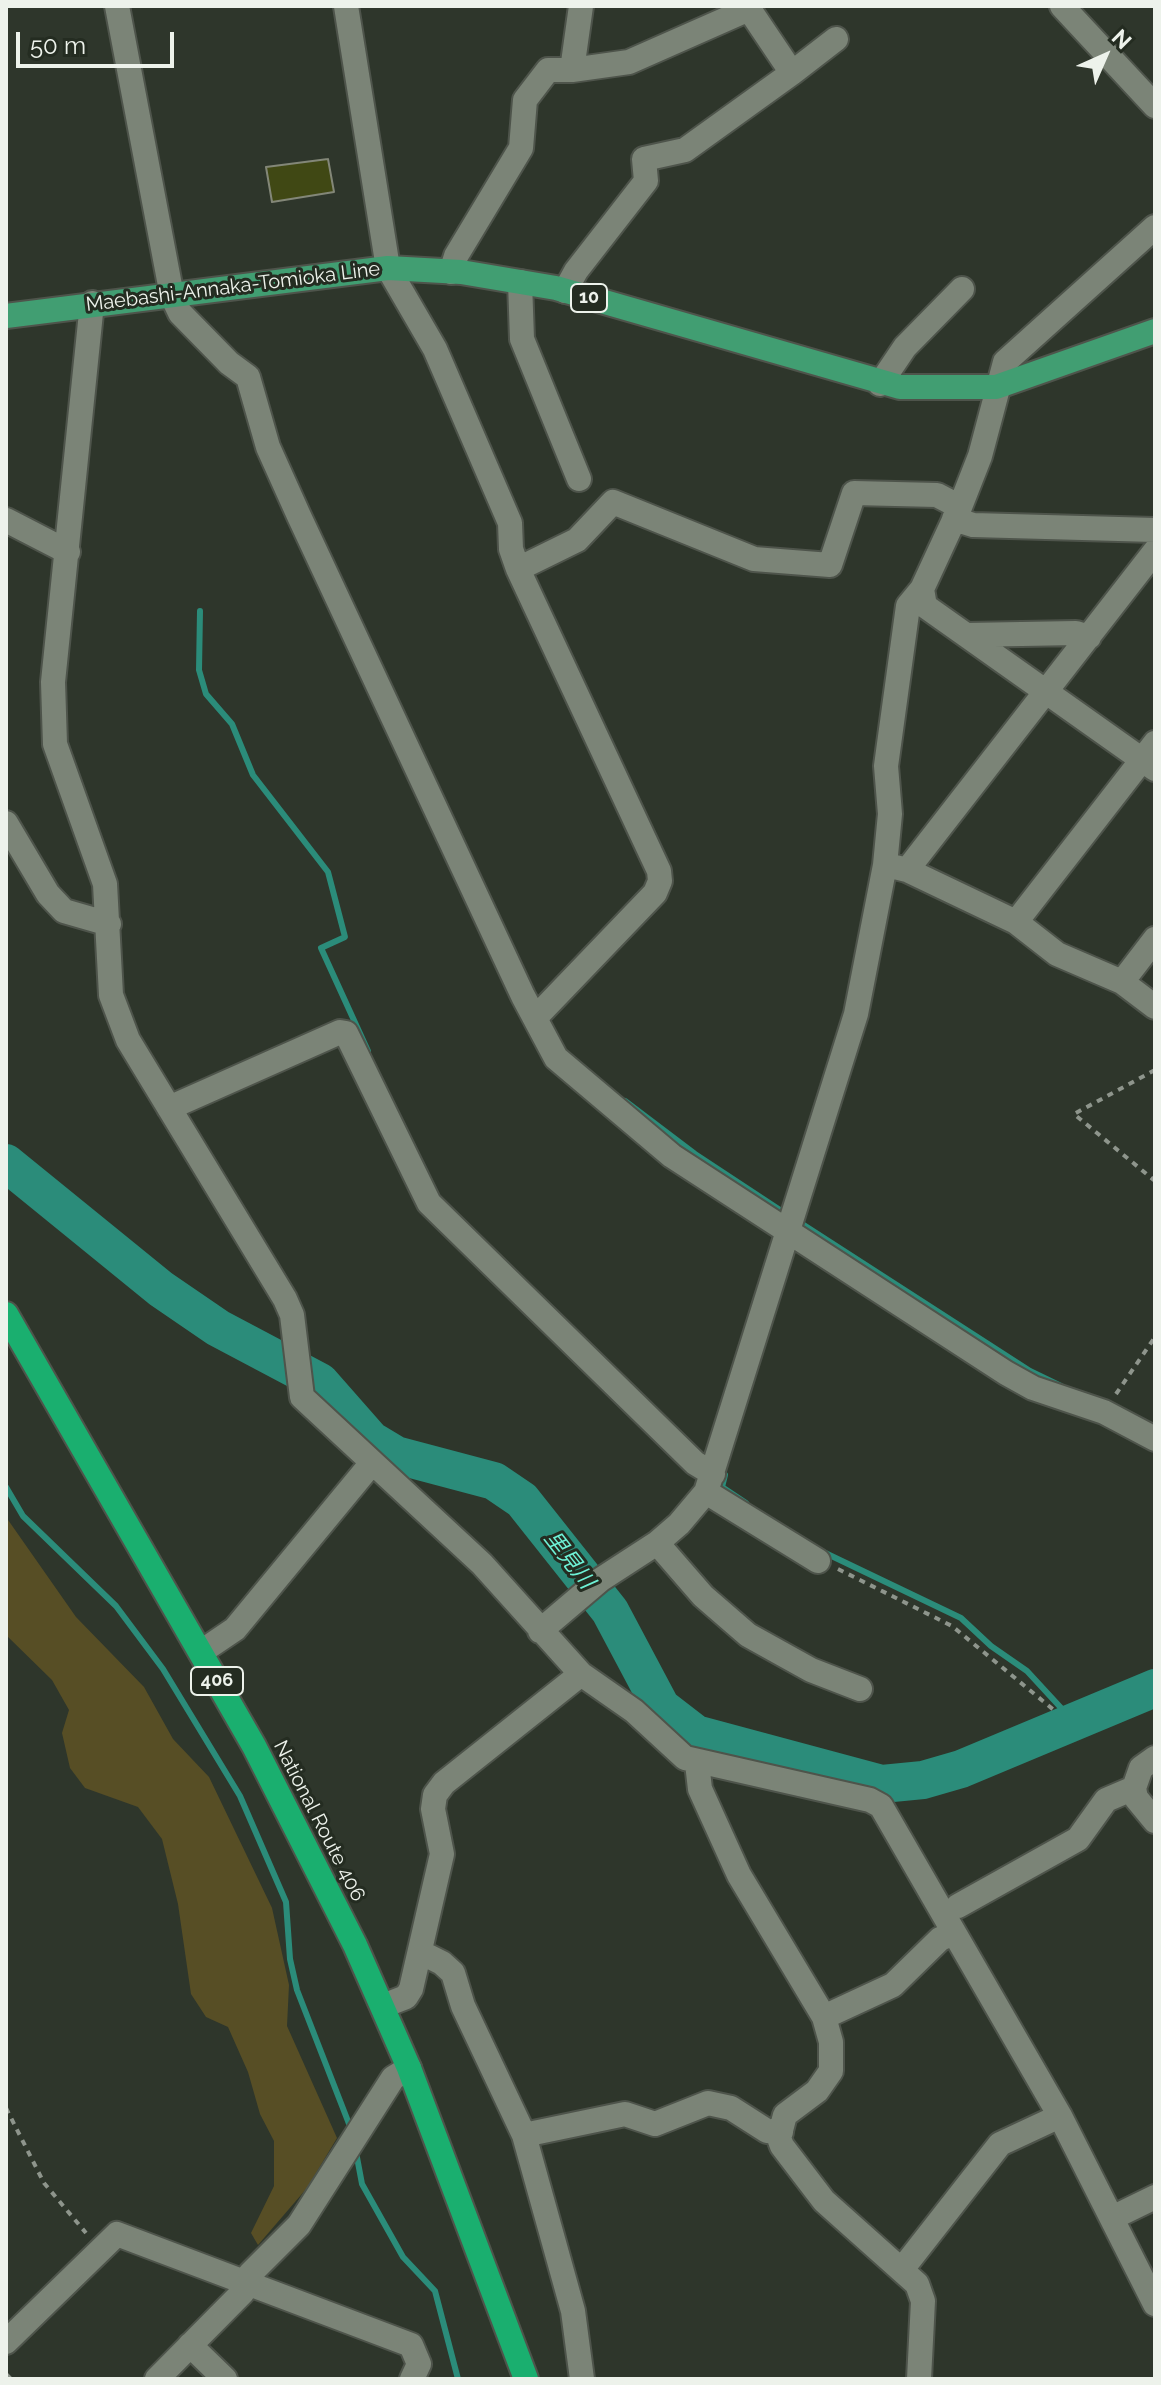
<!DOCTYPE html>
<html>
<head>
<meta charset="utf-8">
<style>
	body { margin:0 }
	#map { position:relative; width:1161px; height:2385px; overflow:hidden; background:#2e362b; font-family:Raleway,sans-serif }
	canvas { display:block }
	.frame { position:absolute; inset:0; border:8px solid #edf2eb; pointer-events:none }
	.north { position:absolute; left:1065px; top:16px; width:80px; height:80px; -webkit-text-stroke:6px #242c21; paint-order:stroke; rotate:45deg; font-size:22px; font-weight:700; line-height:32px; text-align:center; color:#edf2eb }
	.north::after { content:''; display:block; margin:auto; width:28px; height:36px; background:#edf2eb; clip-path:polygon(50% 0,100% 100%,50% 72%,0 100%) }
	.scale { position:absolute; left:16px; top:32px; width:158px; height:36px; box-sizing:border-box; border:4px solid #edf2eb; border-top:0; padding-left:10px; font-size:24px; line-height:28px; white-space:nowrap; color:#edf2eb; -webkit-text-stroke:6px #242c21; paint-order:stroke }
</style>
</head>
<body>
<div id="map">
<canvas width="1161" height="2385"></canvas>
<div class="frame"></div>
<div class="north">N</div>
<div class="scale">50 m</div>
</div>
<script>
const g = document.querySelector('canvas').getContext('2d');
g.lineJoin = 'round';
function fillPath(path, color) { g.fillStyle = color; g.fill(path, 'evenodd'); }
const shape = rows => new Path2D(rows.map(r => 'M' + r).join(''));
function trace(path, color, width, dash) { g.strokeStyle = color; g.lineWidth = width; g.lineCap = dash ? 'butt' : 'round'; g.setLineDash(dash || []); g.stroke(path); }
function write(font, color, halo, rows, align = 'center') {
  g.font = font + ' Raleway,"Noto Sans JP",sans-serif'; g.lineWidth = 6; g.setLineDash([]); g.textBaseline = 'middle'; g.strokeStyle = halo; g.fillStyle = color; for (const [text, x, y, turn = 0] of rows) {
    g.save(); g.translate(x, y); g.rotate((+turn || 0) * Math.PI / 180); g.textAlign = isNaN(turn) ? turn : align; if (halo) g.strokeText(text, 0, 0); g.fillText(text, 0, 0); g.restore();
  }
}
fillPath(shape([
	[6,1517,76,1617,144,1687,173,1739,209,1777,272,1908,289,1985,287,2026,337,2138,307,2188,258,2245,251,2233,274,2186,274,2141,260,2114,248,2072,228,2027,206,2017,191,1994,178,1904,162,1839,138,1807,85,1788,70,1768,62,1733,69,1710,52,1680,6,1635]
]), '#574e25');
trace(shape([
	[200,611,199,670,206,694,232,724,253,775,328,872,345,937,321,948,368,1051],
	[625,1101,695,1154,786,1214],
	[796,1220,1030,1371,1061,1386],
	[725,1475,722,1487,746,1503],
	[6,1487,23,1516,116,1606,163,1669,240,1796,286,1902,290,1959,297,1990,351,2129],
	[819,1550,961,1618,991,1646,1027,1671,1074,1722],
	[356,2152,362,2184,403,2257,435,2291,458,2379]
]), '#2b8c7a', 6);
trace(shape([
	[6,1163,161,1289,218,1328,320,1382,371,1440,396,1455,494,1481,522,1500,610,1611,661,1707,696,1734,882,1784,923,1780,961,1769,1155,1688]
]), '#2b8c7a', 38);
const building = shape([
	[328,159,334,192,272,202,266,167,328,159]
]);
fillPath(building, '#404814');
trace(building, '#838778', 2);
const minor = shape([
	[117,6,172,296,180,313,229,363,248,377,268,447,299,516,523,996,556,1058,672,1156,1006,1373,1033,1388,1104,1412,1155,1439],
	[346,6,388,268,435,349,510,523,511,549,518,569,659,871,660,881,655,893,537,1016],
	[581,6,572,70,629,62,749,9,792,73,836,39],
	[1062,6,1155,106],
	[451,272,456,256,521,148,525,100,548,70,572,70],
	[520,282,522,339,579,479],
	[565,291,576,271,646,181,644,159,685,150,792,73],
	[92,303,53,682,55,744,105,884,111,995,128,1040,285,1299,292,1315,302,1397,482,1564,581,1674,634,1711,685,1758,870,1800,881,1806,1060,2116,1155,2304],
	[880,384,905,347,962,289],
	[954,519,973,525,1155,530],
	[6,520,68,552],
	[518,569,577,540,613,502,754,559,830,565,854,493,937,495,960,507],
	[922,589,925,606,1155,769],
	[967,635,1076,633,1089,637],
	[6,823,48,894,64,911,109,924],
	[891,866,907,870,1016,922,1057,954,1122,982,1155,1007],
	[907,870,1155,551],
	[1016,922,1155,743],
	[1122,982,1155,939],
	[169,1108,340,1032,346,1033,429,1203,695,1463,713,1474],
	[706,1492,818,1561],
	[657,1543,703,1596,748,1635,811,1670,860,1689],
	[540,1631,600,1580,657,1543,679,1524,706,1492,856,1014,885,865,890,814,886,766,908,606,922,589,960,507,980,456,1005,362,1155,227],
	[201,1652,235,1629,371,1464],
	[1155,1758,1141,1768,1134,1788,1136,1798,1155,1821],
	[697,1763,700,1789,739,1875,824,2017,831,2042,831,2071,817,2091,785,2115,779,2138,782,2146,824,2201,917,2284,923,2301,919,2379],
	[958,1906,1078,1839,1106,1800,1134,1788],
	[420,1952,442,1963,453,1973,463,2006,524,2135,573,2311,582,2379],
	[383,2006,406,1997,411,1989,442,1854,433,1809,435,1795,444,1783,581,1674],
	[824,2017,893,1985,940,1939,954,1933],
	[524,2135,625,2114,655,2124,708,2103,731,2108,767,2131,781,2132],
	[1114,2217,1155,2197],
	[903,2268,1000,2144,1060,2116],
	[6,2342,117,2234,411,2345,419,2364,412,2379],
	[190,2345,225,2379],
	[157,2379,243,2292,250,2274,299,2225,393,2078,409,2068]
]);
const major = shape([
	[6,316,388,268,461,272,556,288,900,387,996,387,1155,331]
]);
const highway = shape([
	[6,1314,254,1746,355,1945,409,2068,526,2379]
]);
trace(minor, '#4e544b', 28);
trace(major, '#4e544b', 28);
trace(highway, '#4e544b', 28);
trace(shape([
	[1155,1070,1074,1114,1155,1181],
	[1116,1394,1155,1337],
	[838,1569,952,1626,1055,1711],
	[6,2108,44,2183,86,2233],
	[6,2374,11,2379]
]), '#8e958c', 4, [6, 6]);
trace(minor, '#7b8477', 24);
trace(major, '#419e72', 24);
trace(highway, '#1aaf6f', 24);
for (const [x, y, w] of [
	[589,298,36],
	[217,1681,52]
]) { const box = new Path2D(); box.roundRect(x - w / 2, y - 14, w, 28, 6); g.fillStyle = '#242c21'; g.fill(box); trace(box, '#edf2eb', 2); }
write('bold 18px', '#edf2eb', null, [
	["10",589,298],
	["406",217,1681]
]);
write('20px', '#edf2eb', '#242c21', [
	["Maebashi-Annaka-Tomioka Line",233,287,-7],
	["National Route 406",319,1821,63]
]);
write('italic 22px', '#6ef1d6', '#242c21', [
	["里見川",569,1560,52]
]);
</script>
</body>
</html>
